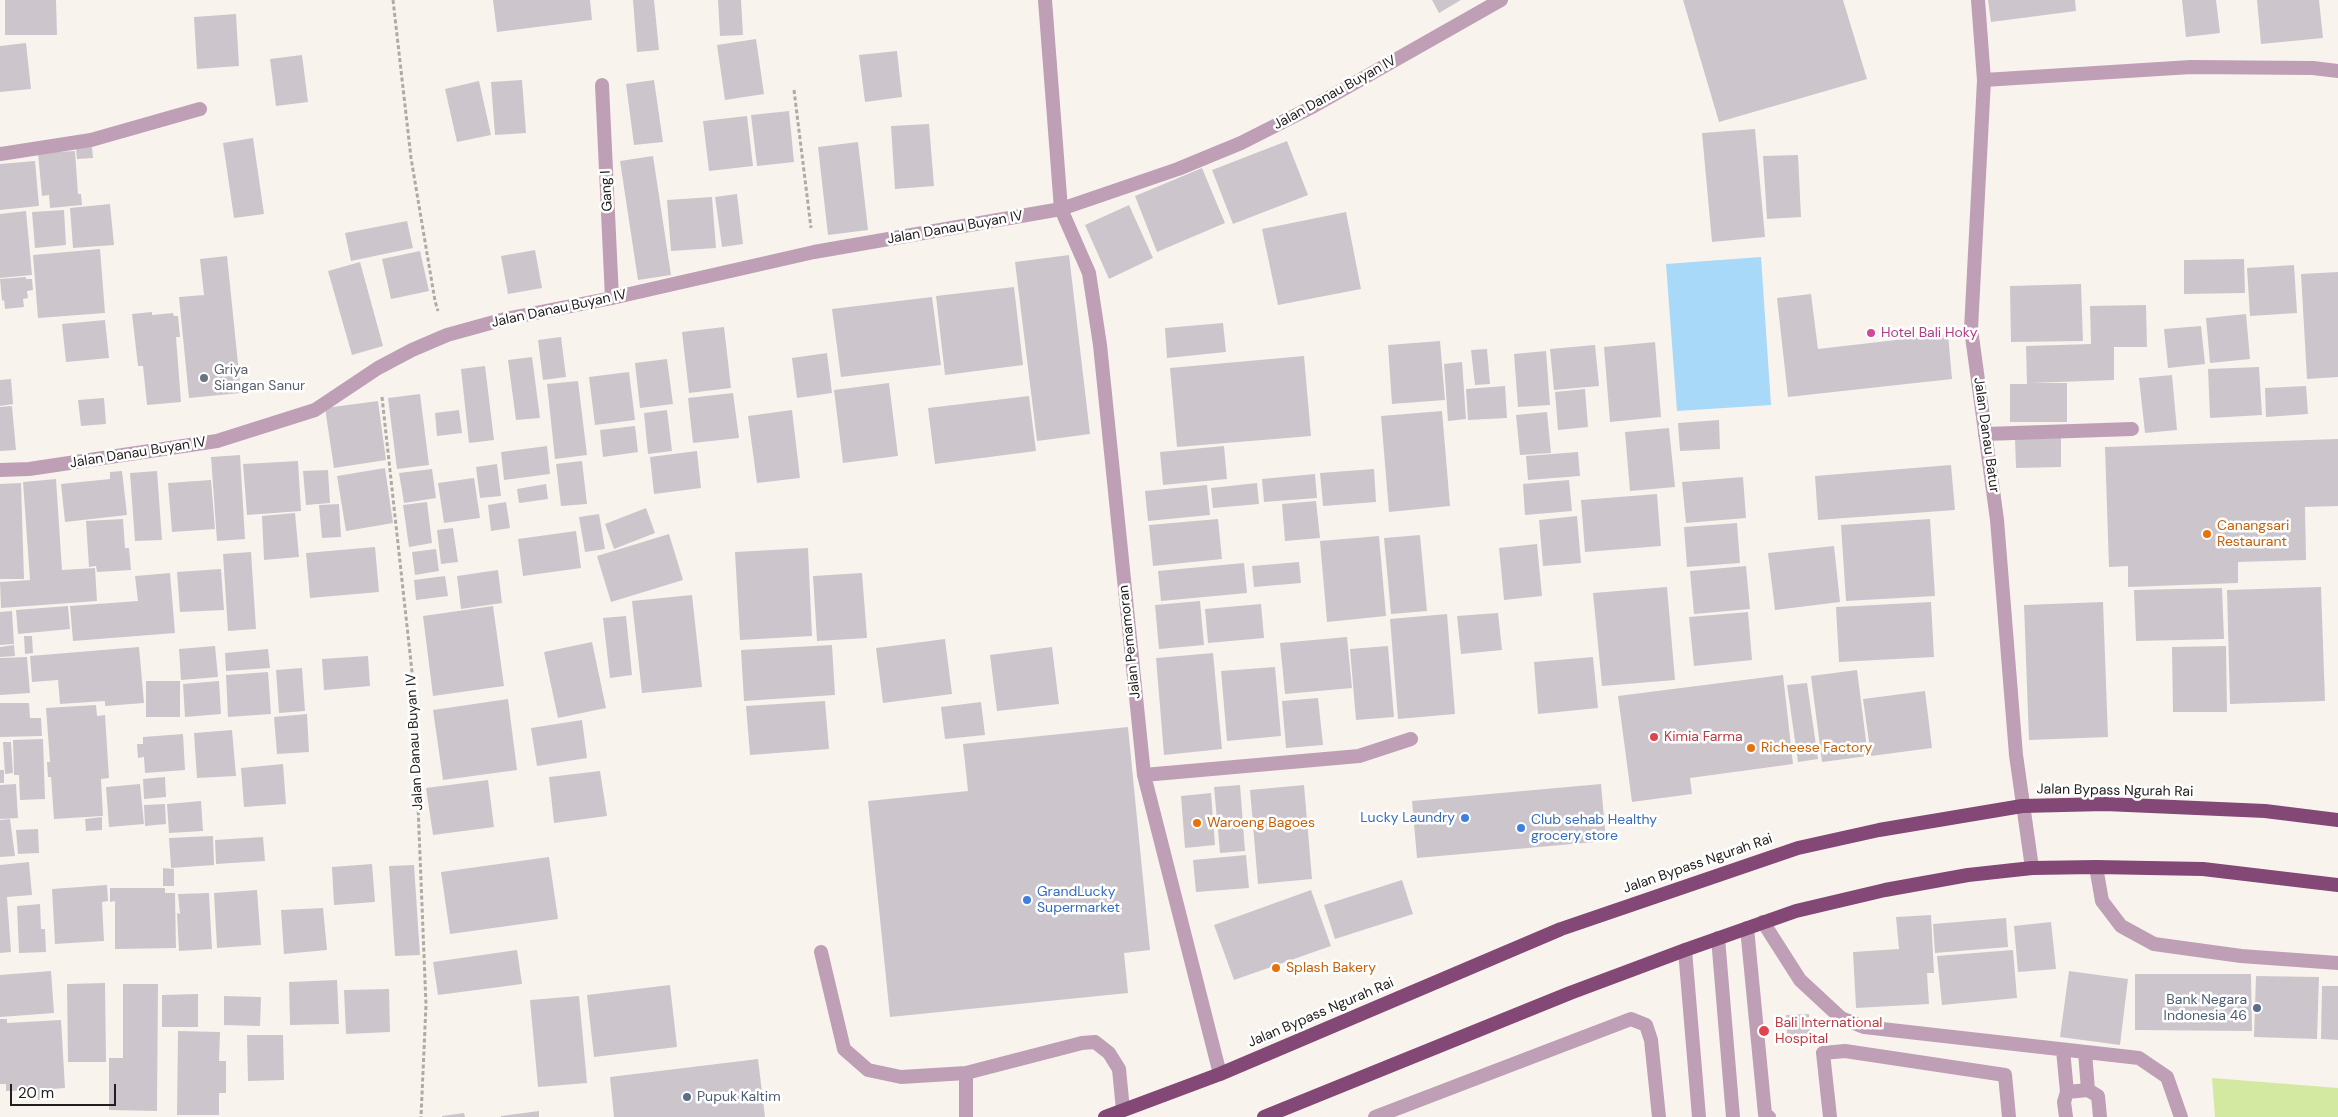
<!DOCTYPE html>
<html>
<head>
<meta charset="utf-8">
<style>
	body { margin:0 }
	#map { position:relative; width:2338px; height:1117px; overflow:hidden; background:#f8f4ed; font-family:"DM Sans",sans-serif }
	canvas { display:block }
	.scale { position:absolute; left:10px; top:1084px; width:106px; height:22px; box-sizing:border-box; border:2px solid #22201e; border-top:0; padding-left:6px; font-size:15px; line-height:18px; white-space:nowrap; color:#22201e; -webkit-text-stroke:4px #fff; paint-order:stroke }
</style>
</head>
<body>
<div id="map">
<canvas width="2338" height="1117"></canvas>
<div class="scale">20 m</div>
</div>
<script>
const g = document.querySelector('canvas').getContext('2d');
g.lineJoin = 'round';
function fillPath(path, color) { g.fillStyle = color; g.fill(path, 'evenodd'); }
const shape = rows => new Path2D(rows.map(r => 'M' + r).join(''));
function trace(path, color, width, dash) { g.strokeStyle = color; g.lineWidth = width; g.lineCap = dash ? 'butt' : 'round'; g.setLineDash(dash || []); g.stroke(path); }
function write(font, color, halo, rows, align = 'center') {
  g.font = font + ' "DM Sans",sans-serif'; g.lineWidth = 5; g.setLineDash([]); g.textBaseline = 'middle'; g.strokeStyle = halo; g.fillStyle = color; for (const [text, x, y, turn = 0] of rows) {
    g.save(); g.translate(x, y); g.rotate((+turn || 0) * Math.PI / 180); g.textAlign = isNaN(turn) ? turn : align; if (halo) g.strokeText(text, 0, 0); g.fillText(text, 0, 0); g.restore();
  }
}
fillPath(shape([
	[2212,1078,2338,1088,2338,1117,2215,1117]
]), '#d3e8a0');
fillPath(shape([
	[1761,257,1771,405,1677,411,1666,264]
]), '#a9d9f8');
fillPath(shape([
	[5,0,56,0,57,35,5,35],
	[493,0,590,0,592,20,497,32],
	[633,0,654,0,659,50,637,52],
	[718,0,741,0,743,35,720,36],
	[1432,0,1461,0,1439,13],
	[1683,0,1843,0,1867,79,1719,122],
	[1988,0,2075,0,2076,11,1991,22],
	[2182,0,2216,0,2220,33,2186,37],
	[2257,0,2319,0,2323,38,2261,44],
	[236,14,239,66,197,69,194,17],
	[756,39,764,94,725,100,717,45],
	[26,43,31,89,0,92,0,46],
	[897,51,902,97,865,102,859,55],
	[302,55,308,102,276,106,270,59],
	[522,80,526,133,495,135,491,82],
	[654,80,663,142,634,145,626,84],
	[479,81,491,135,457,142,445,89],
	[789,111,794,162,757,166,751,115],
	[747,116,753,166,709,171,703,121],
	[929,124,934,186,895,189,891,126],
	[1755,129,1765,237,1712,242,1702,133],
	[253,138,264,214,234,218,223,143],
	[1287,141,1308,195,1233,224,1212,170],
	[858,142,868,230,828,235,818,147],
	[92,147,93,158,77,159,76,148],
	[75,151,78,194,81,194,82,205,50,208,49,195,42,196,38,153],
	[1798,155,1801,217,1767,219,1763,156],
	[653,156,671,275,638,280,620,161],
	[35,161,39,206,0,210,0,164],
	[1202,168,1225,223,1157,252,1135,196],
	[737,194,743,244,722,247,715,197],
	[712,197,716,248,671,251,667,200],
	[110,204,114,245,73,248,70,208],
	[1129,205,1153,258,1109,279,1085,225],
	[64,210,66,245,35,248,32,212],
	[26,211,32,275,0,278,0,214],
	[1346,212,1361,289,1278,305,1262,229],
	[407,221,413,248,351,261,345,233],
	[100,249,105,313,38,318,33,255],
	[535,250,542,288,508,294,501,256],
	[420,251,429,291,391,299,382,259],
	[1069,255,1090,434,1037,441,1015,262],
	[227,256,241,393,189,398,179,297,204,295,200,259],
	[2244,259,2245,293,2184,294,2184,260],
	[360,262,383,346,352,355,328,271],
	[2294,265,2297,313,2250,316,2247,268],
	[2338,272,2338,377,2307,379,2301,274],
	[26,277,26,279,32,279,33,290,27,291,28,298,23,299,24,307,5,309,4,300,2,301,0,279],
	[2081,284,2083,341,2011,342,2010,286],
	[1014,287,1023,365,945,375,936,296],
	[1811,294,1818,349,1948,334,1952,379,1788,397,1777,298],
	[932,297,941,365,841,377,832,309],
	[2146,305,2147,347,2114,347,2114,380,2030,383,2067,383,2067,422,2010,422,2010,384,2027,384,2026,346,2091,344,2090,306],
	[152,312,152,315,173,313,174,316,178,316,180,337,176,337,181,402,147,405,143,366,138,366,132,314],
	[2246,314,2250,359,2210,363,2206,318],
	[105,320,109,358,66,362,62,324],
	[1223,323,1226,352,1167,358,1165,328],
	[2201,326,2205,364,2168,368,2164,329],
	[724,327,731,388,689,393,682,332],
	[561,337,566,377,543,380,538,340],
	[1440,341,1445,400,1392,404,1388,345],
	[1655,342,1661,417,1610,422,1604,347],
	[1595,345,1599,386,1554,390,1550,349],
	[1487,349,1490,384,1475,385,1471,350],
	[1546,351,1550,405,1518,407,1514,354],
	[827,353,832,393,797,398,792,358],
	[1304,356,1311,436,1177,447,1170,368],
	[532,357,540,418,516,420,508,360],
	[667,359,673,404,640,408,635,363],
	[1462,362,1466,419,1448,421,1444,364],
	[485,366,494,440,469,443,461,369],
	[2259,367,2262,415,2210,418,2208,369],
	[629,372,635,420,595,425,589,377],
	[2172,375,2177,430,2145,433,2139,378],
	[11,379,13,404,0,406,0,380],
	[578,381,587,455,555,459,547,384],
	[889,383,898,456,843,463,834,390],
	[1505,386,1507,418,1468,420,1466,389],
	[2306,386,2308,414,2266,417,2265,388],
	[1585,389,1588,427,1558,430,1555,392],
	[733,393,739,438,693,443,688,398],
	[420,394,429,465,397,469,388,398],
	[1029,396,1036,451,935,464,928,408],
	[104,398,106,424,81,426,78,400],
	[378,401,386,460,334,468,325,408],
	[12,406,16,450,0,451,0,407],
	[459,410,462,433,437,436,435,413],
	[667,410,672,451,648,454,644,413],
	[792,410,800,478,757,483,748,416],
	[1442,411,1450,506,1389,512,1381,416],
	[1547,412,1551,453,1520,455,1516,415],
	[1719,420,1720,449,1680,451,1678,423],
	[635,426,638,452,603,457,600,430],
	[1669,428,1675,487,1630,491,1625,432],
	[2061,438,2061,467,2016,468,2015,439],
	[2338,439,2338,506,2305,507,2306,560,2238,562,2238,583,2128,587,2128,566,2109,567,2105,447],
	[547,446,550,474,504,480,501,452],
	[1224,446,1227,479,1163,485,1160,452],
	[697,451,701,488,654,494,650,457],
	[1578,452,1580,476,1528,480,1526,456],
	[240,455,245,539,217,541,211,457],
	[298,461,301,511,247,515,243,464],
	[582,461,587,504,561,506,556,464],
	[497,464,501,496,480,498,476,467],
	[1951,465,1955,510,1818,520,1815,476],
	[385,468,393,523,346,531,337,476],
	[432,469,436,498,404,503,399,473],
	[1374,469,1376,502,1323,506,1320,473],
	[328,470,330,503,306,505,303,471],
	[122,471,127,515,65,522,61,484,110,479,110,472],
	[157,471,162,540,135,541,130,473],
	[1315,474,1317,498,1264,502,1262,479],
	[1743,477,1746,518,1686,523,1682,482],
	[474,478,480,518,444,523,438,483],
	[56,479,62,570,95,568,97,601,1,608,0,582,30,580,23,482],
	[211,480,215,529,172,532,168,483],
	[1569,480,1572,511,1525,515,1523,484],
	[21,483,24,579,0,579,0,484],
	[1257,483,1259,504,1213,508,1211,488],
	[546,484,548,499,519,503,517,489],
	[1207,485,1210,515,1148,521,1145,491],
	[1657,494,1661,546,1585,552,1581,500],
	[1316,501,1320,538,1285,541,1282,504],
	[427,502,432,543,409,547,403,505],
	[506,502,510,528,491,531,488,505],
	[339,504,341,537,322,538,319,505],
	[646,508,655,533,614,549,605,524],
	[295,513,299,557,264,560,262,516],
	[599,514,605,549,585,552,579,517],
	[1577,516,1581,563,1543,566,1539,520],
	[123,519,125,548,129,548,131,570,97,572,96,566,89,567,86,521],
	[1218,519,1222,559,1153,566,1149,525],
	[1930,519,1935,596,1846,601,1841,525],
	[1737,523,1740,563,1687,567,1684,527],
	[453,528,458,562,441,564,437,530],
	[576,531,581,568,523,576,518,539],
	[669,534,683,580,611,602,597,556],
	[1420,535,1427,611,1391,614,1384,538],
	[1379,536,1386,616,1327,622,1320,541],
	[1537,544,1542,596,1504,600,1499,548],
	[1834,546,1840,602,1775,610,1768,553],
	[375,547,379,592,310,598,306,553],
	[808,548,812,636,740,640,735,552],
	[436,549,439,571,415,575,412,552],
	[251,552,256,629,228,631,223,554],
	[1299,562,1301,583,1254,587,1252,566],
	[1244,563,1247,593,1161,601,1158,571],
	[1746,566,1750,609,1694,614,1690,571],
	[221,569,224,610,180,612,177,572],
	[498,570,502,603,461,609,457,576],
	[170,573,175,633,73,641,70,606,138,601,135,576],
	[862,573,867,638,817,641,813,576],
	[445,576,448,596,416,600,414,580],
	[1667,587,1675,680,1602,686,1593,593],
	[2321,587,2325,701,2230,704,2227,590],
	[2222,588,2224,639,2136,641,2134,590],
	[692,595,702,687,642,693,632,601],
	[1200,601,1204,645,1159,649,1155,605],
	[1931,602,1934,657,1839,662,1836,607],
	[2103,602,2108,737,2029,740,2024,605],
	[1261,604,1264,638,1208,643,1205,609],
	[68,606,70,629,18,634,16,610],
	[493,606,504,686,433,696,423,616],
	[12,611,14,644,0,645,0,612],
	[1748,612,1752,660,1694,666,1689,617],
	[1498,613,1502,650,1461,654,1457,616],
	[1447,614,1455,714,1398,719,1390,619],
	[626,616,632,675,610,678,603,618],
	[24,636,32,636,33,653,25,654],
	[1347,637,1352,688,1285,694,1280,643],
	[945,639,952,694,883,703,876,648],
	[592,642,606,708,558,718,544,652],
	[14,645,15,656,0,657,0,647],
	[832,645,835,695,744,701,741,650],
	[215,646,218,677,181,680,179,649],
	[1388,646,1394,717,1356,720,1350,649],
	[2226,646,2227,712,2173,712,2172,647],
	[139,647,144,703,105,706,105,701,60,704,58,680,32,682,30,656],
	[1052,647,1059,704,997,711,990,655],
	[268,649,270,668,226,671,225,653],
	[1213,653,1222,749,1164,755,1156,658],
	[368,656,370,686,324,690,322,659],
	[27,657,30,693,0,695,0,658],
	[1593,657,1598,708,1538,714,1534,662],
	[1275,667,1281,736,1227,741,1221,671],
	[302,668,305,711,279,713,276,670],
	[1857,670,1868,756,1822,762,1811,676],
	[268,672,271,714,228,717,226,675],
	[1783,675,1793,764,1690,778,1692,794,1632,802,1618,696],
	[146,681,180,681,180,717,146,717],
	[219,681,221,714,185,717,183,684],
	[1807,683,1818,759,1798,762,1787,685],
	[1925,691,1932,748,1871,756,1863,699],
	[1318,698,1323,745,1286,748,1282,701],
	[508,699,517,770,443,780,433,710],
	[825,701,829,749,750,755,746,706],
	[981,702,985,735,945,739,941,707],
	[0,703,29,703,30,718,41,718,42,736,0,737],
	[96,705,97,716,105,715,109,778,101,779,103,816,54,819,51,777,48,777,47,762,50,762,46,708],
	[307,714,309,752,277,754,274,717],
	[582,720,587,758,537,766,531,728],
	[1128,727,1150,950,1124,953,1128,993,890,1017,868,801,968,791,963,744],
	[232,730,236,776,197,778,194,733],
	[183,734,185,770,145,773,144,757,138,758,137,744,143,744,143,737],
	[43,739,45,799,20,800,19,775,14,775,13,740],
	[3,742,11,742,13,773,5,774],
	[283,764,286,804,244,807,241,768],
	[0,770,4,770,4,783,0,783],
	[600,771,607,816,554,823,549,777],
	[165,777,166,797,144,799,143,779],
	[488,780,494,827,433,835,426,788],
	[16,784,18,818,0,819,0,785],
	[140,784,144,824,109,827,106,787],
	[1601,784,1606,841,1417,858,1412,801],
	[1240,785,1245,851,1220,853,1214,787],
	[1304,785,1312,879,1258,884,1250,790],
	[1211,793,1215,845,1185,848,1181,796],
	[201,801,203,831,169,833,167,804],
	[165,804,166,824,145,826,144,805],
	[102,817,102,830,86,831,85,819],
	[10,819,15,856,0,857,0,820],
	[38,829,39,853,18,854,16,830],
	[213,836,214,865,171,868,169,838],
	[263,837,265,861,216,864,215,840],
	[1246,855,1249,888,1196,892,1193,860],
	[549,857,558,919,450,934,441,872],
	[29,862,32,895,7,897,11,952,0,953,0,865],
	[372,864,375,902,334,905,332,867],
	[414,865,420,955,395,956,389,866],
	[163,868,174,869,174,886,163,886],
	[1402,880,1413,914,1335,939,1324,905],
	[107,885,108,901,102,902,104,941,55,944,52,889],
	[110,888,165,888,165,893,175,893,176,948,115,949,115,901,110,902],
	[257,890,261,945,217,948,214,893],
	[1311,890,1331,946,1234,980,1214,925],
	[209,893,212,949,179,951,177,913,180,914,178,894],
	[40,904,41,929,45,929,46,952,19,953,17,906],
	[323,908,327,950,284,954,281,910],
	[1931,915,1934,973,1927,973,1929,1004,1856,1008,1853,952,1899,949,1896,917],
	[2006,918,2008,947,1935,953,1933,924],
	[2051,922,2056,969,2018,972,2014,926],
	[517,950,522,984,438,995,433,962],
	[2013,950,2017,998,1942,1005,1937,956],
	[51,971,54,1013,0,1017,0,975],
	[2069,971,2128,979,2120,1045,2060,1037],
	[2135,974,2251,974,2252,1031,2135,1030],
	[2256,976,2319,977,2317,1039,2254,1037],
	[337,980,339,1024,290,1025,289,982],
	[105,983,106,1062,68,1062,67,984],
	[123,984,158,984,157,1111,109,1110,109,1058,123,1058],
	[670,985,677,1047,594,1057,587,995],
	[2322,986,2338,986,2338,1040,2321,1039],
	[389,989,390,1032,346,1034,344,990],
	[198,994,198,1027,162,1027,162,995],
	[224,996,261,997,260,1026,224,1025],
	[579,996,587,1083,538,1087,530,1000],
	[1809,1014,1810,1035,1787,1036,1786,1015],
	[0,1019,7,1019,7,1023,61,1020,65,1088,52,1089,53,1099,38,1100,37,1090,6,1091,6,1084,0,1084],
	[178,1031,220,1032,219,1061,226,1061,226,1093,219,1093,219,1115,177,1115],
	[247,1035,283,1035,284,1080,248,1081],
	[758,1059,765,1117,614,1117,610,1077],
	[539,1111,539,1117,501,1117,501,1116],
	[464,1113,465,1117,442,1117,442,1116]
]), '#ccc6cc');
trace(shape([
	[393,0,411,158,435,301,438,311],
	[794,90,811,228],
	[382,397,413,681,426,1005,421,1117]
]), '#aeaba6', 3, [4, 2.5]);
trace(shape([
	[1984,80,2191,67,2313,68,2338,71],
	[1985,434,2132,429],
	[2096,867,2102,901,2121,926,2154,944,2241,956,2338,963],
	[1763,922,1800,980,1841,1018,1864,1027,2139,1058,2167,1077,2181,1117],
	[1747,928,1765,1114,1769,1117],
	[1718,938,1733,1117],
	[1685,950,1699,1117],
	[821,952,844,1049,868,1070,901,1077,966,1073,1082,1043,1095,1042,1109,1053,1119,1069,1123,1110],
	[2063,1050,2067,1092],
	[2085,1052,2088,1090],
	[966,1073,966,1117],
	[1375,1117,1631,1019,1646,1025,1651,1040,1659,1117],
	[1830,1117,1823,1053,1845,1051,2005,1075,2009,1117],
	[2066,1117,2064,1102,2067,1092,2088,1090,2098,1096,2100,1117]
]), '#bf9fb6', 14);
trace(shape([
	[1045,0,1061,209,1089,273,1100,345,1144,775,1220,1074],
	[1978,0,1984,80,1971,329,1997,520,2016,755,2032,868],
	[602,85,612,298],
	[0,154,91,140,200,109],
	[0,470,29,469,217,441,315,410,378,368,412,350,447,335,505,319,612,298,814,252,1061,209,1178,169,1241,143,1314,106,1501,0],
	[1144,775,1359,756,1411,739]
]), '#bf9fb6', 14);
trace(shape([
	[1105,1117,1220,1074,1561,929,1798,848,1879,830,2022,806,2105,804,2265,811,2338,820],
	[1264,1117,1570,993,1685,950,1796,911,1885,890,1968,875,2032,868,2096,867,2203,869,2338,885]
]), '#844876', 14);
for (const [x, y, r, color] of [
	[1871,333,5,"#d1479c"],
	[204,378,5,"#6b7280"],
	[2207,534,5,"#e8710a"],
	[1654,737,5,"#e0444e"],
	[1751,748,5,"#e8710a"],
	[1465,818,5,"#3f7fe0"],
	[1197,823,5,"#e8710a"],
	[1521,828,5,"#3f7fe0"],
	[1027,900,5,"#3f7fe0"],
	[1276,968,5,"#e8710a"],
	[2257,1008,5,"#5c6f8a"],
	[1764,1031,6,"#e0444e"],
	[687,1097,5,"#5c6f8a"]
]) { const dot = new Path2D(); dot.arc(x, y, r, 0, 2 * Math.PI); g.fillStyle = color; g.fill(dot); trace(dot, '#fff', 2); }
write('14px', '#22201e', '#fff', [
	["Jalan Danau Buyan IV",1335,93,-29],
	["Gang I",607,191,-93],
	["Jalan Danau Buyan IV",955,228,-10],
	["Jalan Danau Buyan IV",559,309,-12],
	["Jalan Danau Batur",1986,435,82],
	["Jalan Danau Buyan IV",138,453,-9],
	["Jalan Pemamoran",1130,642,-96],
	["Jalan Danau Buyan IV",415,742,-93],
	["Jalan Bypass Ngurah Rai",2115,791,1],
	["Jalan Bypass Ngurah Rai",1698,864,-19],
	["Jalan Bypass Ngurah Rai",1321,1013,-23]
]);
write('14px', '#b23c85', '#fff', [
	["Hotel Bali Hoky",1881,333]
], 'left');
write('14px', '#5b616d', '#fff', [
	["Griya",214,370],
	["Siangan Sanur",214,386]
], 'left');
write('14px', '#c56008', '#fff', [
	["Canangsari",2217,526],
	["Restaurant",2217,542],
	["Richeese Factory",1761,748],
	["Waroeng Bagoes",1207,823],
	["Splash Bakery",1286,968]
], 'left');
write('14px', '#be3a42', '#fff', [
	["Kimia Farma",1664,737],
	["Bali International",1775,1023],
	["Hospital",1775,1039]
], 'left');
write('14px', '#366cbe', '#fff', [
	["Lucky Laundry",1455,818,"right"],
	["Club sehab Healthy",1531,820],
	["grocery store",1531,836],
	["GrandLucky",1037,892],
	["Supermarket",1037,908]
], 'left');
write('14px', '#4e5e75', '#fff', [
	["Bank Negara",2247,1000],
	["Indonesia 46",2247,1016],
	["Pupuk Kaltim",697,1097,"left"]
], 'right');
</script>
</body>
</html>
